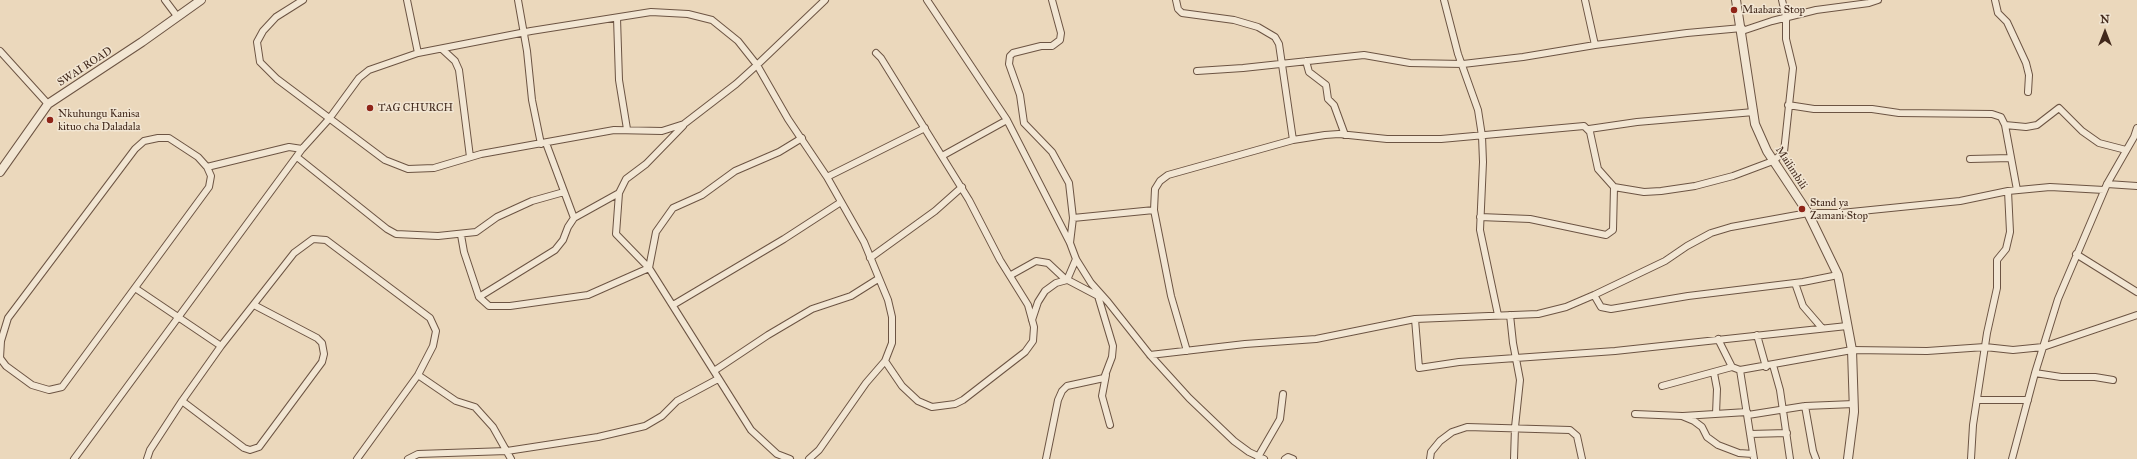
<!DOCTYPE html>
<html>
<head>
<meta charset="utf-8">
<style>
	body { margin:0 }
	#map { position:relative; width:2137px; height:459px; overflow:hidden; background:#ebd8bc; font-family:"IM FELL Great Primer",serif }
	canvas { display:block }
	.north { position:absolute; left:2085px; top:12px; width:40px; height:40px; -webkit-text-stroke:3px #f2e6d3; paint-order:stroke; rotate:0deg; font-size:11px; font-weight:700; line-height:16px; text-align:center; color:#41281b }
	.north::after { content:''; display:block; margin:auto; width:14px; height:18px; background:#41281b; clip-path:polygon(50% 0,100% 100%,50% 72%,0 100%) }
</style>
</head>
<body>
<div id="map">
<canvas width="2137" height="459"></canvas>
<div class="north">N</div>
</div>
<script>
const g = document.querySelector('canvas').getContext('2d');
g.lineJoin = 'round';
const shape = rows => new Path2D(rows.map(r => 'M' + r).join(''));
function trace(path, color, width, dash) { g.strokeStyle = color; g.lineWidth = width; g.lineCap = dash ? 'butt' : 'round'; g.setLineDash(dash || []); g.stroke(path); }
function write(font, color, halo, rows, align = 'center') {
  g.font = font + ' "IM FELL Great Primer",serif'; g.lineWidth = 3; g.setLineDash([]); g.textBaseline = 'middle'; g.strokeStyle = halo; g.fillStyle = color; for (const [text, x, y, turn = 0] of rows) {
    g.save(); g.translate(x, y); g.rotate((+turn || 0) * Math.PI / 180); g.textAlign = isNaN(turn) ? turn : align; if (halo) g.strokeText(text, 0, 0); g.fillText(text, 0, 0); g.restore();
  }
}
const minor = shape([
	[165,0,177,16],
	[303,0,276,17,263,31,257,42,260,62,277,79,385,160,408,169,434,168,481,154,614,130,662,131,684,124,736,84,757,65,788,119,827,177,864,242,888,300,892,317,892,343,885,361,866,383,819,450,809,459],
	[407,0,418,53],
	[518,0,527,51,532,100,541,144],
	[927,0,1007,120,1070,243,1076,259,1091,283,1108,302,1150,355,1189,398,1234,441,1249,452,1264,459],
	[1052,0,1061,33,1060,40,1052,46,1041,46,1013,53,1010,56,1009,64,1020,95,1024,123,1052,152,1069,183,1073,218,1070,243],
	[1176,0,1178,9,1182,13,1234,20,1258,27,1275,37,1279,44,1293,140],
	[1444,0,1458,54,1478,110,1482,136,1483,162,1480,230,1498,315],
	[1585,0,1595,45],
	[1995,0,1998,13,2007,22,2026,63,2029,75,2028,92],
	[617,18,619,80,627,129],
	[1742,31,1772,21,1816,10,1869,3,1878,0],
	[442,49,455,61,459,70,470,157],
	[0,51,48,104],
	[876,53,881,58,969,200,1000,260,1028,305,1034,327,1033,341,1025,352,963,400,955,404,932,407,918,401,902,386,885,361],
	[1306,61,1309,72,1326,85,1328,99,1334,105,1345,135],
	[1197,71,1243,68,1364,55,1410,63,1463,64,1523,57,1595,45,1687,33,1742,28],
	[1788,105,1814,109,1872,109,1899,113,1992,114,2001,117,2005,125,2017,190],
	[2005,125,2026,127,2037,125,2059,108,2082,131,2099,143,2126,150],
	[683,126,646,164,626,179,619,193,616,234,649,268,751,430,777,454,790,459],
	[1589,129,1637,122,1754,112],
	[546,143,574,218],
	[942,156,1007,120],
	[297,157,387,229,396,234,438,236,476,232,497,217,532,201,564,192],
	[1970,159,2011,158],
	[207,167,211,176,209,187,62,387,49,390,32,385,6,366,0,358,1,341,8,318,135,149,144,141,158,138,169,138,198,157,207,167,289,147,302,149],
	[827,177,925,128],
	[2107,184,2137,186],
	[1480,217,1530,219,1606,235,1613,230,1614,187],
	[1073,218,1154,210],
	[461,235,464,252,479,297,489,306,510,306,588,295,649,268,656,232,673,208,702,195,735,171,779,152,802,138],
	[2076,254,2137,292],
	[870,258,935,211,962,187],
	[1011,275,1036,261,1048,263,1064,278,1100,297],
	[1795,283,1803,306,1822,328],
	[135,288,221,346],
	[1594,295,1601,307,1611,309,1688,296,1803,282,1838,275],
	[479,297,555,250,563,240,568,227,574,218,619,193],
	[673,305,784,239,841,202],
	[1510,315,1513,343,1520,380,1515,427,1514,459],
	[1415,319,1419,368,1459,362,1615,351,1847,326],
	[1032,320,1038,302,1045,291,1056,283,1067,280,1076,259],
	[1757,335,1766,367],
	[1718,339,1732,367,1740,370,1852,350,1927,351,1985,347,2013,350,2043,347,2137,315],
	[1187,351,1171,296,1154,210,1155,189,1160,181,1168,175,1293,140,1325,135,1339,134,1387,139,1441,139,1584,126,1590,132,1598,169,1614,187,1644,192,1661,191,1695,186,1733,176,1773,161,1784,152,1793,68,1786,39,1786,17,1782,0],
	[1150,355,1245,344,1316,339,1415,319,1538,314,1566,307,1594,295,1665,261,1687,246,1711,233,1731,227,1808,213,1841,213,1960,201,2008,191,2050,187,2104,190],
	[1773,365,1780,390,1790,459],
	[1740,370,1754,459],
	[714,371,768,335,812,309,851,296,878,279],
	[1714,373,1717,389,1716,414],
	[2035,373,2061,377,2095,377,2113,380],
	[418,375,456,401,475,407,493,427,511,459],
	[1106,375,1102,396,1110,425],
	[1662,386,1732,367],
	[1977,400,2028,400],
	[182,401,244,448,250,450,259,447,322,362,324,354,322,343,317,338,254,305],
	[1805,406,1813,451,1816,459],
	[1635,414,1682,416,1694,421,1702,427,1707,437,1718,445,1739,453,1753,454],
	[1748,415,1805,406,1854,404],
	[1683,416,1747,412],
	[1750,434,1787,433],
	[1258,457,1280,419,1283,394],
	[74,459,302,149,329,119,359,78,369,70,418,53,531,31,651,12,688,14,712,20,738,41,757,65,825,0],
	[147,459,150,450,182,401,221,346,294,253,313,239,326,240,430,318,436,331,433,346,418,375,357,459],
	[408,459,418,454,507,451,598,437,645,426,662,416,677,401,718,379],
	[1046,459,1058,400,1062,391,1067,386,1104,378,1112,357,1113,346,1098,296],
	[1285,459,1288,457,1293,459],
	[1430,459,1431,452,1440,441,1452,432,1467,427,1570,430,1577,436,1582,459],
	[1971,459,1973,425,1987,333,1997,288,1997,260,2006,249,2010,232,2008,191],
	[2012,459,2035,373,2058,299,2107,184,2134,137,2137,128]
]);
const tertiary = shape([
	[1736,0,1755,124,1767,151,1808,213,1838,275,1852,350,1854,412,1848,459],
	[0,172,48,104,142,42,201,0]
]);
trace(minor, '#6c5443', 8);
trace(tertiary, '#6c5443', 10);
trace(minor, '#f2e6d3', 6);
trace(tertiary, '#f2e6d3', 8);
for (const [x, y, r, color] of [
	[1734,10,4,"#8f2418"],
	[370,108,4,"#8f2418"],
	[50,120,4,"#8f2418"],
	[1802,209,4,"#8f2418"]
]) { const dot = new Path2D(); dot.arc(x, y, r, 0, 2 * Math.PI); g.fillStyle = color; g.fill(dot); trace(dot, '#f2e6d3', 1.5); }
write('11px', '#41281b', '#f2e6d3', [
	["Maabara Stop",1742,10],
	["TAG CHURCH",378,108],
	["Nkuhungu Kanisa",58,114],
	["kituo cha Daladala",58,127],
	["Stand ya",1810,203],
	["Zamani Stop",1810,216]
], 'left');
write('11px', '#41281b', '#f2e6d3', [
	["SWAI ROAD",85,67,-33],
	["Mailimbili",1791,168,57]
]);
</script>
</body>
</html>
